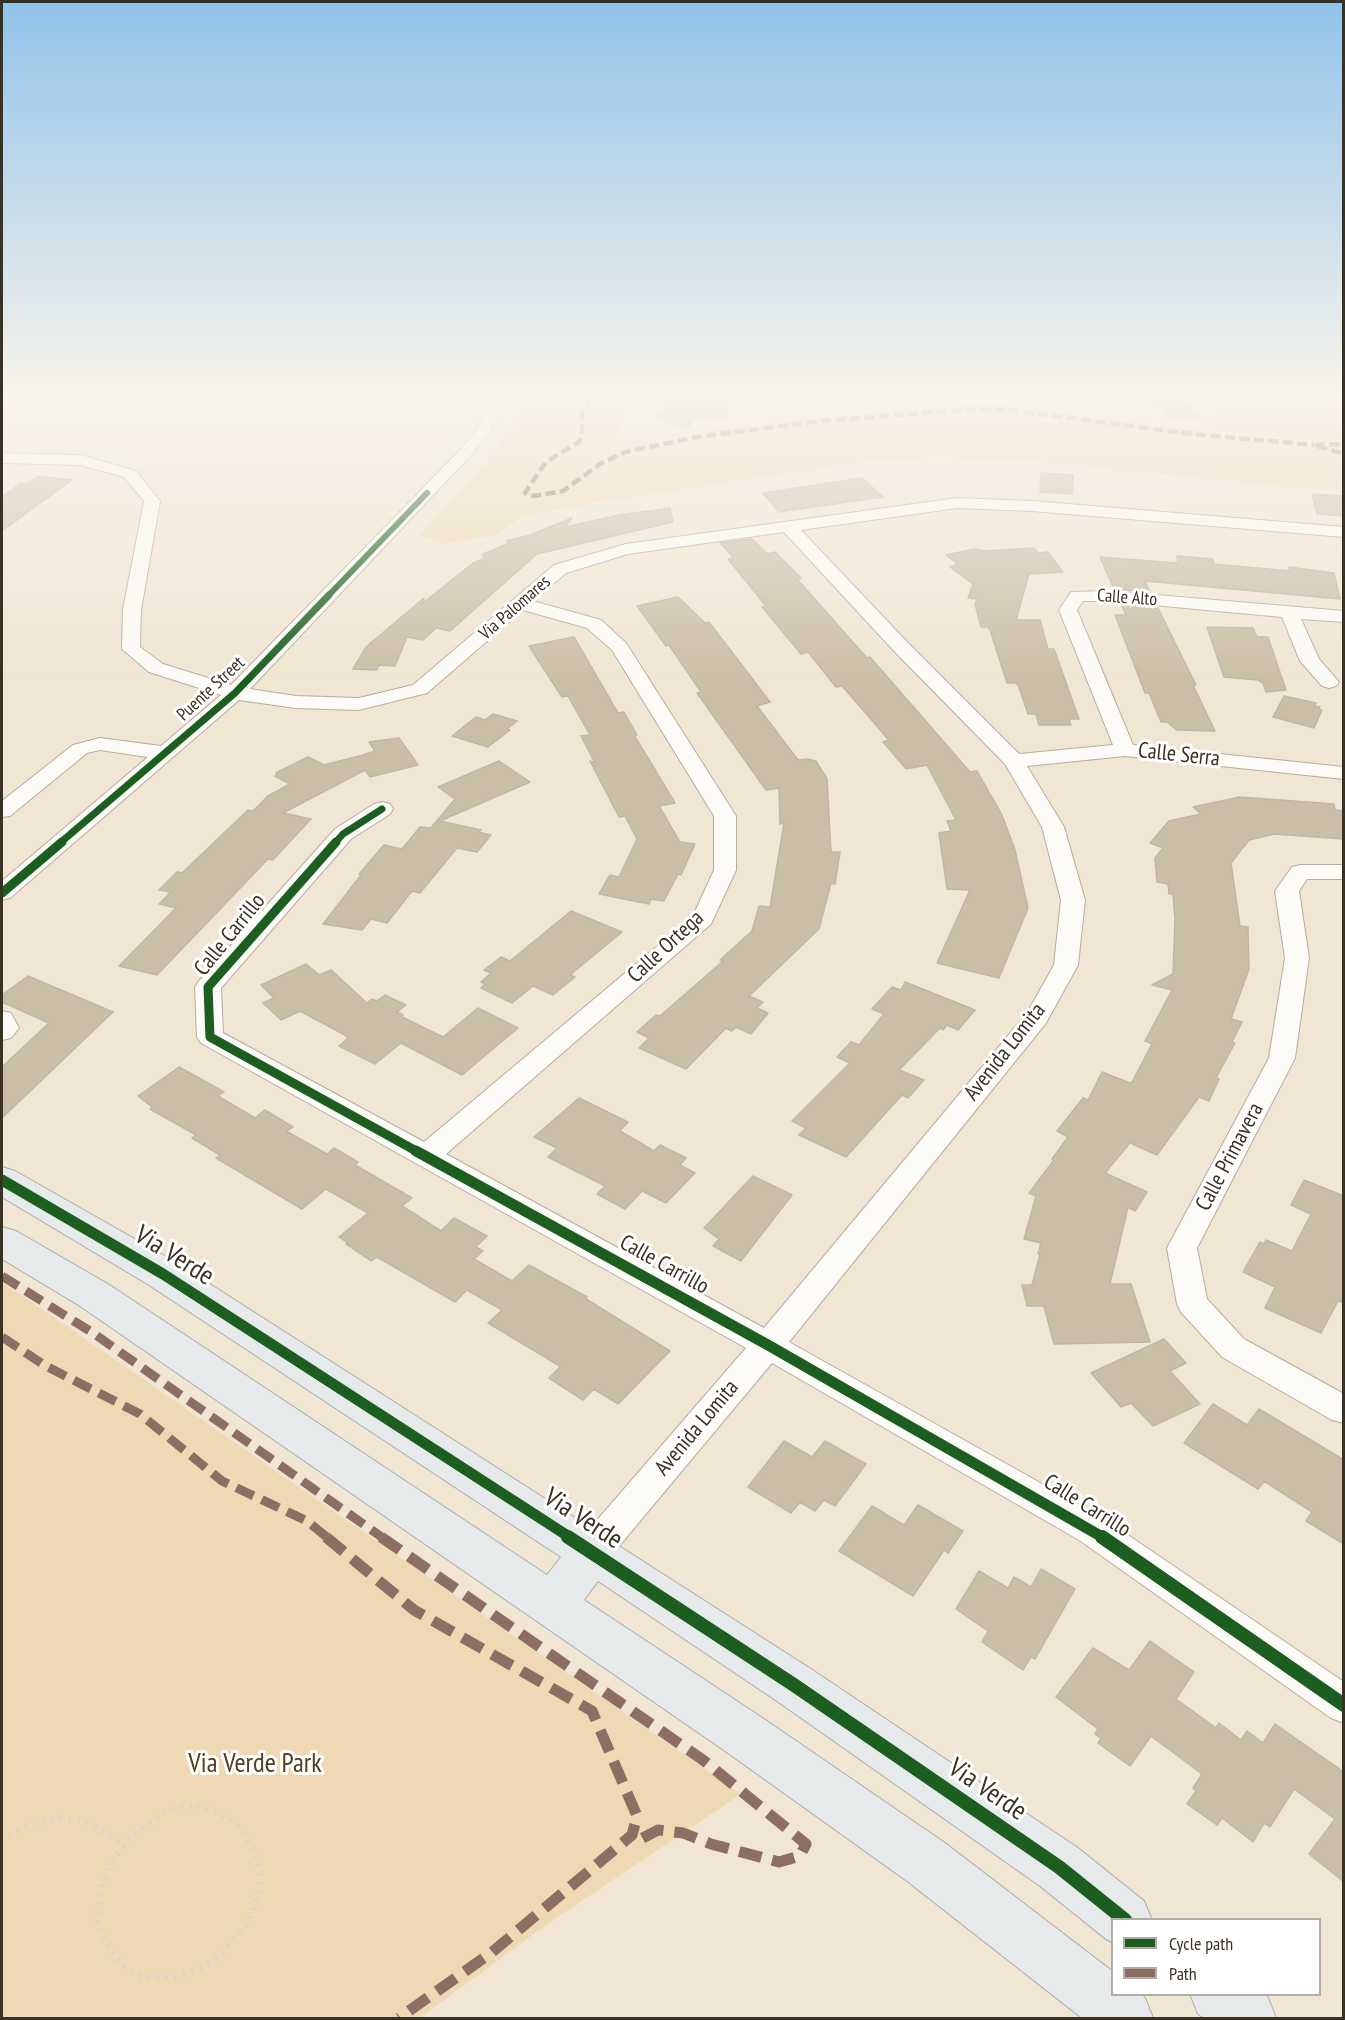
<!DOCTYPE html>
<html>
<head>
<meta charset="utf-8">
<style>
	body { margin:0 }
	#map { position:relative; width:1345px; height:2020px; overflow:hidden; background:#f0e6d3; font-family:"PT Sans Narrow",sans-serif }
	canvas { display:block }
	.frame { position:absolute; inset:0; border:3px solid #383124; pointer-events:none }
	.legend { position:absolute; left:1111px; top:1918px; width:210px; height:78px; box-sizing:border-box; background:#fff; border:2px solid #afada7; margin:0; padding:8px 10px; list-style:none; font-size:18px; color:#383124 }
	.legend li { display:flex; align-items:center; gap:12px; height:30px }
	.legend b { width:30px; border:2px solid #afada7 }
</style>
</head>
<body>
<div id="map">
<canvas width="1345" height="2020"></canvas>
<div class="frame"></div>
<ul class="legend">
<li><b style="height:8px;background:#1b5e20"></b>Cycle path</li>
<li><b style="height:8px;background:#8d6e63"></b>Path</li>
</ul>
</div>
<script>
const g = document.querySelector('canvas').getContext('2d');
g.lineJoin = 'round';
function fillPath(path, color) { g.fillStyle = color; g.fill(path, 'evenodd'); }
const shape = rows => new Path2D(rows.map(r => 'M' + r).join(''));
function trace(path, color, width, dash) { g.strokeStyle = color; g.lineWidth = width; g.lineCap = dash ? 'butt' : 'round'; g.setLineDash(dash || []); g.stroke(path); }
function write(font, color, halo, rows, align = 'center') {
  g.font = font + ' "PT Sans Narrow",sans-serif'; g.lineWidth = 6; g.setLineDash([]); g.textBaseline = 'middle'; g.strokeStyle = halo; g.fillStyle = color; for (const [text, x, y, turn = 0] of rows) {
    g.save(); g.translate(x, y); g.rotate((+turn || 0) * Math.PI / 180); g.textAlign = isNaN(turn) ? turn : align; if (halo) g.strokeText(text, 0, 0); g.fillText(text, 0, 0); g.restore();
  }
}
fillPath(shape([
	[522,398,621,398,622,440,845,414,999,402,1206,431,1224,398,1302,398,1343,403,1343,492,1028,461,939,457,870,461,610,500,522,516,496,535,444,544,419,535,484,465,519,416],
	[2,1282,100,1349,741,1794,543,1927,420,2018,2,2018]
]), '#eed9b4');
const building = shape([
	[663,398,726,398,727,418,695,418,688,429,652,415,661,412,663,398],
	[1149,398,1183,398,1203,416,1169,418,1149,398],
	[1041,473,1073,475,1072,494,1040,492,1041,473],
	[38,476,72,480,2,531,2,497,21,483,27,484,38,476],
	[862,478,883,497,779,512,763,493,862,478],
	[1312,494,1344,496,1344,516,1317,514,1312,494],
	[670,508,673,522,537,554,450,631,436,628,423,640,407,637,395,666,379,665,377,670,353,669,366,647,424,598,422,604,473,563,484,559,483,554,510,543,506,541,530,535,572,518,565,527,619,515,670,508],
	[752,539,767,554,775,552,801,578,797,579,867,658,870,657,970,772,977,771,1002,815,1015,850,1028,908,999,978,937,963,970,890,947,889,939,833,951,831,947,821,956,820,927,765,906,769,902,764,883,742,889,740,842,686,836,687,808,652,801,654,762,607,766,606,728,559,734,558,720,543,752,539],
	[1034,548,1038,553,1048,552,1063,572,1029,574,1016,620,1040,620,1048,649,1054,649,1079,719,1069,719,1071,725,1039,725,1036,714,1028,714,1019,687,1016,683,1007,683,990,630,988,627,981,627,975,604,977,599,968,598,973,584,950,567,958,564,946,555,974,549,985,551,1034,548],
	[1177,556,1213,559,1214,564,1290,571,1289,567,1334,573,1340,599,1145,581,1150,592,1114,589,1100,557,1176,563,1178,562,1177,556],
	[678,597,705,623,709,622,770,702,757,706,798,760,807,759,816,761,827,779,831,852,840,852,835,884,831,883,819,929,749,996,763,1002,757,1008,768,1013,751,1034,736,1027,732,1031,726,1028,686,1069,639,1048,649,1038,637,1032,656,1015,660,1016,723,961,720,960,752,931,759,906,770,907,784,823,780,824,779,788,766,790,697,693,701,692,669,645,666,646,637,606,678,597],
	[1121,604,1158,608,1196,685,1193,685,1215,731,1177,730,1167,722,1161,722,1149,693,1145,693,1115,615,1126,615,1121,604],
	[1207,627,1253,628,1257,637,1268,637,1286,690,1266,692,1263,683,1258,680,1224,677,1207,627],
	[574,637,618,713,624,712,637,735,634,735,675,803,659,806,680,842,695,844,681,875,678,874,664,901,651,899,649,904,599,894,610,875,619,877,637,839,625,816,619,817,590,761,595,763,581,736,590,735,568,696,562,697,529,646,574,637],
	[1284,696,1316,703,1314,706,1320,707,1319,710,1322,710,1314,728,1273,717,1284,696],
	[493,714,517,721,507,729,510,730,488,747,452,736,476,717,485,720,493,714],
	[399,738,418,765,370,777,365,770,283,813,311,819,273,860,268,859,157,975,119,966,176,908,159,904,171,892,159,890,177,872,182,873,248,810,253,811,268,796,290,784,275,776,277,774,276,773,308,757,324,765,363,755,375,751,369,742,399,738],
	[499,761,530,782,440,821,481,830,478,832,491,835,477,852,457,848,420,893,412,891,387,923,371,919,362,930,323,924,361,875,359,874,384,845,402,849,420,827,431,828,455,799,438,787,499,761],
	[1240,797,1334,804,1335,810,1344,811,1344,839,1274,834,1249,840,1231,863,1240,926,1248,927,1249,969,1231,1019,1242,1022,1232,1042,1235,1043,1216,1078,1219,1079,1209,1101,1199,1097,1157,1155,1130,1143,1105,1173,1147,1192,1135,1211,1128,1207,1110,1284,1131,1284,1150,1342,1054,1344,1044,1306,1027,1306,1022,1285,1032,1285,1040,1254,1038,1254,1041,1243,1024,1239,1036,1196,1029,1193,1054,1160,1052,1159,1068,1137,1057,1131,1083,1098,1088,1100,1102,1072,1130,1083,1132,1082,1152,1044,1145,1041,1172,990,1152,985,1173,974,1175,920,1173,894,1169,894,1168,884,1157,882,1155,858,1163,848,1150,843,1169,821,1201,814,1193,807,1240,797],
	[571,911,622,932,570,975,575,977,553,995,533,986,512,1003,481,988,485,984,481,982,491,973,484,970,501,957,510,961,571,911],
	[306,964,319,975,331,970,367,1003,372,999,377,1001,385,995,406,1005,397,1012,403,1015,402,1017,443,1037,478,1008,518,1028,462,1075,401,1043,375,1064,339,1046,348,1038,343,1034,300,1011,281,1020,263,1003,274,998,261,985,306,964],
	[28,976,113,1012,2,1118,2,1067,49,1023,2,1002,2,995,28,976],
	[905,982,975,1010,958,1030,947,1025,943,1030,940,1028,899,1070,924,1080,908,1098,902,1095,846,1157,799,1135,806,1128,792,1121,850,1063,837,1057,851,1042,859,1045,884,1014,872,1009,892,987,901,990,905,982],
	[179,1067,224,1092,218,1096,255,1118,265,1110,293,1127,286,1131,327,1154,334,1148,358,1162,355,1165,412,1198,402,1206,441,1231,454,1218,487,1236,476,1247,483,1251,474,1259,512,1281,529,1265,587,1297,586,1299,670,1351,618,1404,594,1389,583,1400,549,1378,560,1367,558,1365,488,1323,502,1310,467,1290,455,1302,377,1257,371,1261,346,1244,348,1243,339,1237,368,1213,326,1189,302,1209,216,1158,220,1155,192,1138,196,1135,150,1109,152,1107,138,1096,179,1067],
	[579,1098,628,1122,620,1131,654,1151,660,1145,686,1158,680,1165,695,1173,666,1203,642,1191,625,1209,597,1194,605,1186,548,1157,557,1148,534,1137,579,1098],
	[753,1176,792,1195,741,1261,713,1246,719,1239,704,1228,753,1176],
	[1304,1180,1344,1196,1344,1303,1338,1301,1321,1333,1265,1308,1275,1287,1243,1272,1260,1242,1264,1244,1266,1240,1292,1251,1311,1214,1291,1205,1304,1180],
	[1164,1339,1186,1363,1170,1371,1200,1404,1153,1426,1131,1403,1121,1407,1091,1373,1164,1339],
	[1213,1404,1247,1425,1259,1409,1344,1460,1344,1544,1306,1521,1312,1512,1264,1481,1258,1489,1184,1443,1213,1404],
	[784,1441,812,1457,825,1441,866,1464,835,1506,824,1500,815,1511,800,1502,791,1513,748,1487,784,1441],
	[918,1505,963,1531,948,1553,944,1550,913,1596,839,1551,872,1506,904,1525,918,1505],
	[1041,1569,1075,1589,1035,1659,1031,1657,1023,1670,982,1642,988,1631,956,1609,979,1571,1008,1588,1014,1577,1031,1587,1041,1569],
	[1150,1641,1194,1672,1176,1699,1216,1728,1219,1723,1241,1740,1247,1731,1263,1743,1275,1724,1344,1772,1344,1882,1309,1854,1335,1819,1294,1789,1270,1827,1264,1823,1253,1842,1222,1818,1217,1825,1187,1804,1196,1791,1193,1788,1202,1774,1151,1736,1130,1766,1098,1743,1101,1738,1095,1734,1098,1729,1056,1697,1093,1648,1129,1670,1150,1641]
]);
fillPath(building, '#cbbea6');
trace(building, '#beb7a8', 1.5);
const minor = shape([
	[168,398,161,402,127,407,2,408,2,400,168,398],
	[492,398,506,398,491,430,473,453,250,689,296,696,359,698,413,685,554,565,626,544,957,498,1032,501,1344,527,1344,537,1032,511,957,508,801,530,908,643,1019,754,1113,745,1059,610,1071,592,1110,591,1344,611,1344,622,1301,619,1319,659,1339,682,1336,686,1329,688,1322,686,1300,661,1282,617,1110,601,1083,601,1077,610,1133,745,1344,767,1344,779,1125,756,1027,766,1064,827,1085,900,1078,965,1046,1023,789,1342,1103,1518,1344,1682,1344,1723,1331,1718,1079,1540,772,1363,605,1563,592,1568,579,1563,574,1552,579,1541,746,1348,201,1043,197,1037,195,987,199,981,335,829,374,804,382,802,390,804,393,809,390,814,351,839,221,988,223,1033,424,1142,693,916,714,870,714,816,612,650,587,628,523,610,427,693,359,710,296,708,239,700,10,898,2,900,2,881,148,757,100,750,87,753,10,816,2,817,2,801,73,745,100,738,161,746,221,695,149,672,122,649,123,610,144,501,124,477,80,465,2,463,2,453,81,455,136,471,160,501,141,610,140,647,163,664,231,685,463,447,477,429,492,398],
	[784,532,894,651,1005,764,1042,827,1061,900,1054,965,1027,1013,764,1328,446,1154,711,924,736,870,736,816,626,643,601,620,533,601,566,573,628,554,784,532],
	[1300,865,1344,865,1344,879,1307,879,1299,891,1309,958,1295,1058,1197,1248,1207,1299,1244,1339,1344,1394,1344,1423,1332,1420,1222,1357,1181,1312,1177,1304,1167,1248,1269,1058,1285,958,1275,891,1292,867,1300,865],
	[2,1011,11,1013,19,1028,11,1038,2,1040,2,1011]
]);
const major = shape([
	[2,1167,15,1171,177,1263,811,1669,1078,1848,1144,1901,1152,1920,1112,1920,1112,1942,1106,1939,1040,1886,777,1701,598,1581,584,1600,764,1719,945,1843,1112,1971,1112,1994,1141,1994,1145,1998,1153,2018,1082,2018,907,1881,728,1753,80,1306,2,1259,2,1227,16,1231,108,1284,547,1575,561,1557,149,1285,2,1197,2,1167],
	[1190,1994,1264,1994,1268,1998,1276,2018,1204,2018,1198,2014,1190,1994]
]);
trace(minor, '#b5ad9f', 2);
trace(major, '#a8adaa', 2);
trace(shape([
	[197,1806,229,1818,239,1827,249,1842,258,1860,261,1881,256,1902,247,1924,218,1958,197,1970,173,1978,138,1976,116,1959,100,1932,97,1919,102,1885,116,1855,134,1834,167,1811,180,1807,197,1806],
	[2,1841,27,1826,60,1818,85,1821,123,1845]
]), '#d7d4cf', 6, [2, 7]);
fillPath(minor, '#fdfbf8');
fillPath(major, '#e6eaeb');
trace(shape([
	[592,398,582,412,582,434,579,442,546,462,525,493,534,496,563,491,600,464,625,452,697,437,820,421,976,409,1010,410,1192,434,1314,445],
	[1341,453,1314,445,1344,444]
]), '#8d6e63', 4.5, [10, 4.5]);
trace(shape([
	[2,1276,93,1333,383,1538],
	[2,1337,44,1365,140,1414,222,1481,307,1521,328,1538]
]), '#8d6e63', 9, [19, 9]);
trace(shape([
	[326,1537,414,1610,592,1711,637,1816,632,1835,491,1953,399,2018],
	[381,1537,703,1760,806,1844,800,1856,779,1862,711,1844,683,1833,658,1830,641,1839,632,1835]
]), '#8d6e63', 11, [23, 11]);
trace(shape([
	[328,596,427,493]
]), '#1b5e20', 6);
trace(shape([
	[60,843,235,693,329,595],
	[335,843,343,834,382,809]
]), '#1b5e20', 7);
trace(shape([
	[336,842,208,987,210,1037,418,1152],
	[2,893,62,842]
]), '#1b5e20', 9);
trace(shape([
	[416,1151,768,1345,1104,1538],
	[2,1180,163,1274,571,1538]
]), '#1b5e20', 11);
trace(shape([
	[568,1537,794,1685,1059,1867,1125,1920],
	[1102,1537,1344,1705]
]), '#1b5e20', 14);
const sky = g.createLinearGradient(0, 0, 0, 681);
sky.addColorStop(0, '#91c3eb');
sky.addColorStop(0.58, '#f8f4eb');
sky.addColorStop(1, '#f8f4eb00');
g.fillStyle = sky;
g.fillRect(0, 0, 1345, 681);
write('18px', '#383124', '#fff', [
	["Calle Alto",1127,598,4],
	["Via Palomares",515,608,-41],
	["Puente Street",211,689,-43]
]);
write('22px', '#383124', '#fff', [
	["Calle Serra",1179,755,6],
	["Calle Carrillo",230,935,-51],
	["Calle Ortega",666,947,-43],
	["Avenida Lomita",1005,1052,-52],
	["Calle Primavera",1230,1157,-62],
	["Calle Carrillo",664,1265,29],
	["Avenida Lomita",697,1428,-50],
	["Calle Carrillo",1087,1506,32]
]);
write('27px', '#383124', '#fff', [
	["Via Verde",174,1256,32],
	["Via Verde",583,1519,33],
	["Via Verde",987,1790,34]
]);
write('27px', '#53411e', '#fff', [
	["Via Verde Park",255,1764]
]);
</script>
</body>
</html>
